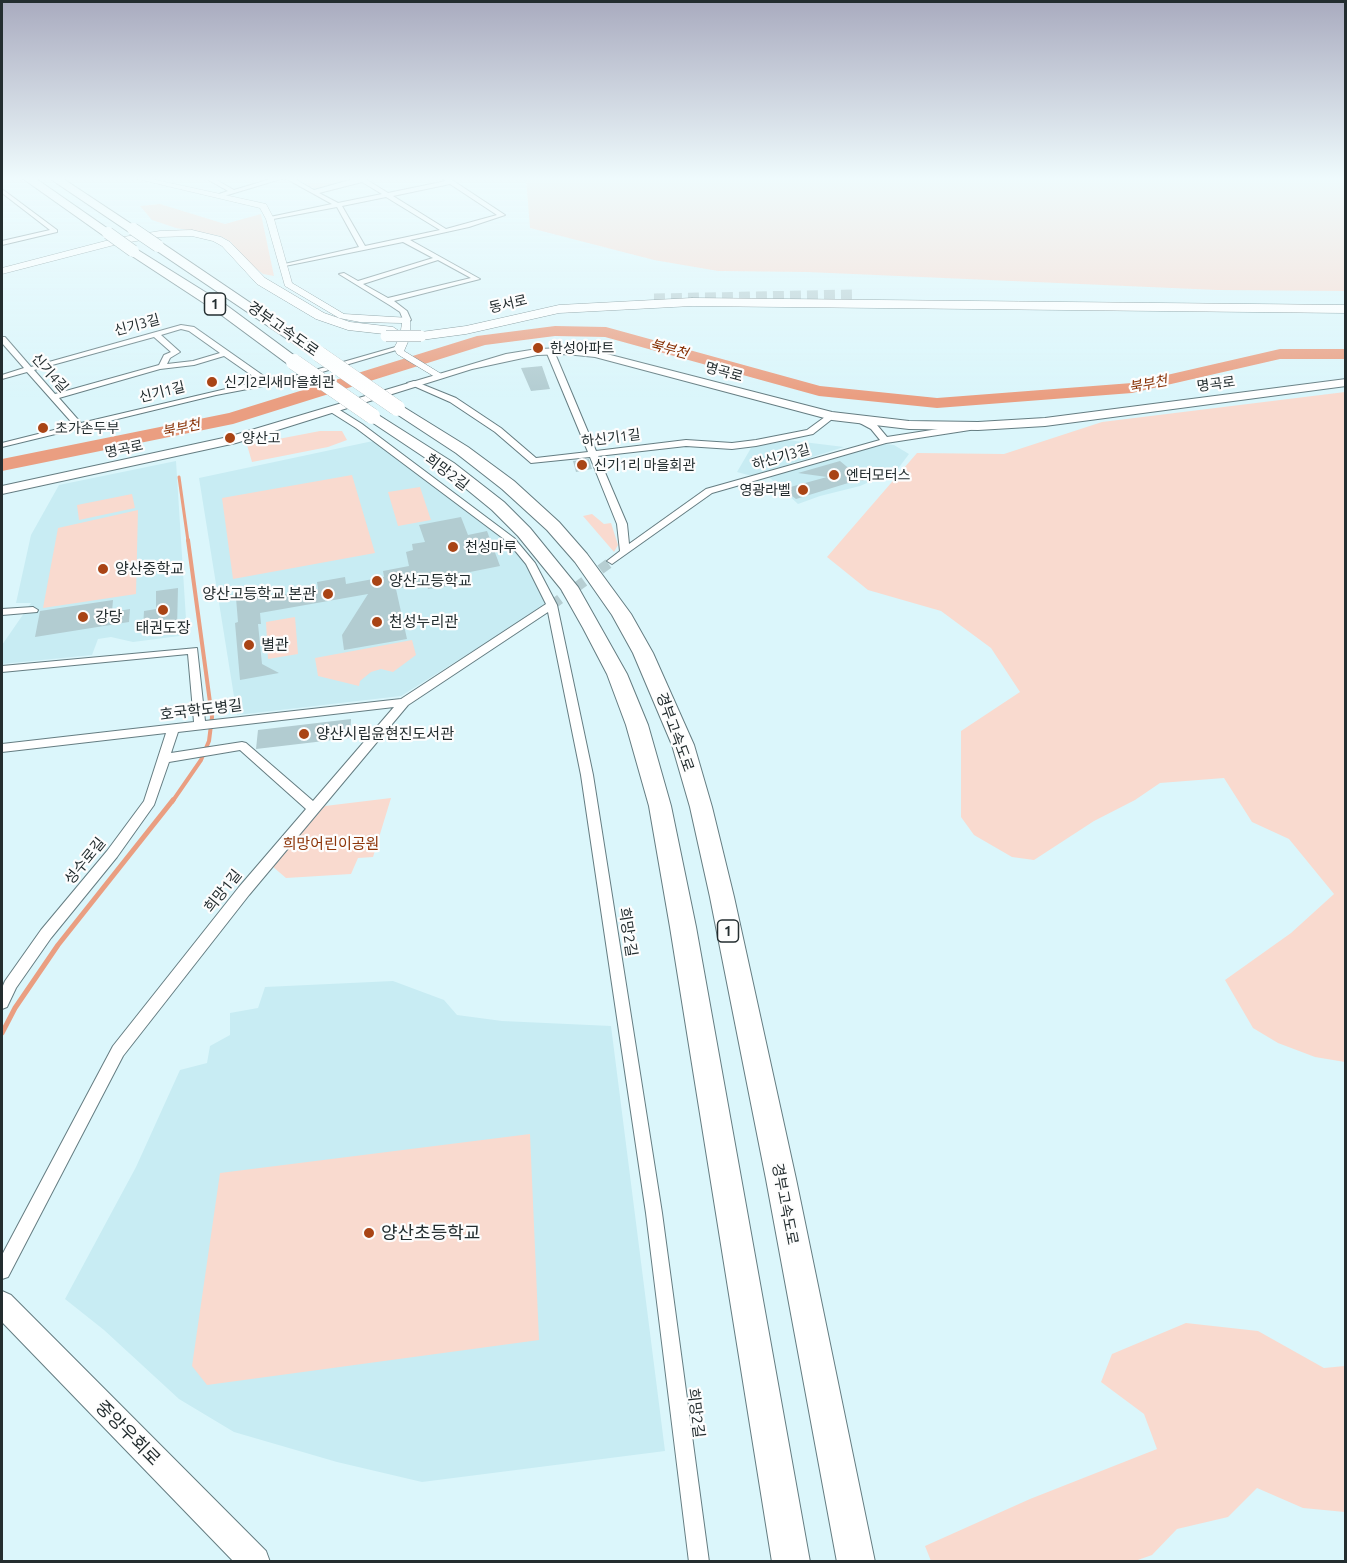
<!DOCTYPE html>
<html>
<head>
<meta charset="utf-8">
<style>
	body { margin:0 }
	#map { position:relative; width:1347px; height:1563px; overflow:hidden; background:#dbf6fb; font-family:Ubuntu,sans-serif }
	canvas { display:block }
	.frame { position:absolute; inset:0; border:3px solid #232d2f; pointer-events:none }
</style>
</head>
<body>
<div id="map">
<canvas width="1347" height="1563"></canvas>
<div class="frame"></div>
</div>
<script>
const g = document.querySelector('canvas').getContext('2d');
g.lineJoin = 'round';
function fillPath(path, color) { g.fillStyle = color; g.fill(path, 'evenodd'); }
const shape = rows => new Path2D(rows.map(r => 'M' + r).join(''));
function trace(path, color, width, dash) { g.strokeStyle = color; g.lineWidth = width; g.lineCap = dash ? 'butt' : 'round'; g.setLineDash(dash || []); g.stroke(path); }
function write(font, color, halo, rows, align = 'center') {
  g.font = font + ' Ubuntu,"Noto Sans KR",sans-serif'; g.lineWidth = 4.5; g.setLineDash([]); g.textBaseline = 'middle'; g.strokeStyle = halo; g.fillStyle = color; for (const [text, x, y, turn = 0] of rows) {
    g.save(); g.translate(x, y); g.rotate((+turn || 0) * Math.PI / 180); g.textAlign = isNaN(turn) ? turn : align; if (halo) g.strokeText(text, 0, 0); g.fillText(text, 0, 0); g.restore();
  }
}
fillPath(shape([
	[787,440,844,447,752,476,737,472,751,448],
	[373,441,505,538,525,561,551,602,401,696,237,715,199,478],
	[885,444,894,445,909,454,897,470,860,486,820,496,798,504,769,477],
	[176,461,187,635,133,642,111,637,98,639,92,655,2,664,2,645,31,603,16,603,31,535,59,485],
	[393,981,444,1000,457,1015,502,1021,611,1026,665,1451,422,1482,337,1462,234,1432,179,1399,104,1330,65,1299,136,1167,180,1070,207,1063,210,1046,230,1035,230,1013,258,1008,265,987]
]), '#c8ecf3');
fillPath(shape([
	[295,178,356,178,320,189,313,188],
	[526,178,1345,178,1345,291,1217,290,807,272,718,271,654,260,530,228],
	[160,204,225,224,261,214,274,276,263,274,244,259,231,242,220,236,176,228,152,220,140,206],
	[1345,392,1346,392,1345,1062,1315,1057,1278,1043,1253,1028,1225,980,1291,933,1334,894,1289,839,1252,822,1224,778,1160,783,1135,800,1094,821,1034,860,1012,857,974,835,961,817,961,731,1020,692,991,648,941,611,868,590,827,557,917,453,1004,454,1102,422],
	[320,431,342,431,347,440,328,447,252,462,247,445],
	[352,475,375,553,233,579,222,498],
	[420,487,431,520,398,526,388,492],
	[132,494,135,508,79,520,77,505],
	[138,510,136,594,43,608,58,528],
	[592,514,604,524,611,523,618,545,614,552,583,516],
	[295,617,298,654,268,659,266,622],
	[412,640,416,655,393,672,381,669,371,672,360,681,359,686,318,676,315,658],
	[391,798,373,857,358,858,351,874,286,878,272,866,325,806],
	[530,1134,539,1340,207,1385,192,1366,220,1173],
	[1186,1323,1258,1331,1324,1368,1345,1366,1345,1512,1303,1508,1257,1488,1228,1517,1177,1529,1152,1555,1135,1561,931,1561,925,1546,1030,1499,1157,1449,1144,1414,1101,1382,1112,1354]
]), '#f9dacf');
trace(shape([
	[179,477,188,541]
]), '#ea9e81', 3);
trace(shape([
	[172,802,201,760,209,741,212,717,188,540]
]), '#ea9e81', 4);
trace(shape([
	[2,1033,15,1008,58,945,173,800]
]), '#ea9e81', 5);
fillPath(shape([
	[555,326,606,327,820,386,937,398,1132,383,1280,349,1346,349,1346,359,1280,359,1132,393,937,408,819,396,605,337,555,336,485,345,233,424,2,471,2,459,229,413,477,336,555,326]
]), '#ea9e81');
fillPath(shape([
	[542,366,550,389,531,391,521,368],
	[589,459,592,469,576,472,573,461],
	[840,461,864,481,858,480,796,499,783,489,827,477,798,473],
	[461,517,468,535,487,531,500,566,445,577,448,586,428,589,426,583,396,589,407,639,344,650,342,635,368,594,260,613,261,624,258,624,262,664,279,673,240,680,235,623,238,622,236,598,268,590,269,597,318,589,317,582,345,577,346,584,384,577,383,571,409,566,406,552,413,550,412,544,425,542,419,525],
	[178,588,177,628,153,632,143,628,144,611,156,609,156,591],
	[113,600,112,612,130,609,129,622,35,637,40,611],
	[351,719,350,738,256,749,258,730]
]), '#b2ccd1');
trace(shape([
	[552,605,612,561]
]), '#b6ced2', 10, [10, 5]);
trace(shape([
	[654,299,853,295]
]), '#b6ced2', 11, [11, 6]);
const minor = shape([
	[205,178,213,178,234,190,274,178,284,178,221,197,219,194,228,191,205,178],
	[285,178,293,178,314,190,357,178,364,178,388,193,446,181,442,178,449,178,505,215,469,227,410,240,480,279,394,301,407,311,411,320,407,322,404,322,400,312,391,306,339,274,344,273,358,281,433,258,403,242,280,267,280,265,359,247,337,207,268,220,270,217,332,204,285,178],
	[362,182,382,194,338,203,319,193,362,182],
	[450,184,497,215,446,229,393,196,450,184],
	[386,197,440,230,365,246,342,206,386,197],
	[438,260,471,278,388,298,363,284,438,260],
	[2,189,57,230,57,232,2,245,2,241,50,230,2,193,2,189],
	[181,325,194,327,268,379,294,376,399,346,403,348,295,380,216,395,2,447,2,443,74,425,27,372,2,379,2,375,24,368,2,343,2,337,5,337,31,367,181,325],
	[181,329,189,331,220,353,193,361,167,364,170,358,180,352,161,335,181,329],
	[154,337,171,352,164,355,159,365,55,394,34,370,154,337],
	[224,356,260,381,81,423,59,398,160,369,194,365,224,356],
	[547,349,554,351,596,451,686,440,732,443,756,440,807,430,829,414,836,416,813,434,756,446,732,449,686,446,598,456,627,524,629,544,706,489,880,440,871,429,858,422,858,418,864,418,877,425,887,437,970,424,974,427,970,430,886,443,712,493,612,564,607,561,620,551,617,524,590,457,531,463,495,432,450,402,407,383,414,381,456,398,501,428,536,458,588,452,546,351,547,349],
	[329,407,335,407,362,424,514,538,535,563,557,605,593,775,662,1213,709,1562,689,1562,646,1213,581,775,548,612,408,705,249,895,123,1056,8,1277,2,1279,2,1255,113,1046,239,887,306,809,240,750,169,762,154,805,117,857,51,938,16,988,7,1007,2,1009,2,988,5,981,41,930,107,851,144,801,166,733,2,752,2,744,194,722,188,654,2,672,2,666,197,648,205,721,401,699,546,604,526,564,508,542,356,428,329,411,329,407],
	[394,707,313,801,246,743,242,742,171,753,178,732,394,707],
	[33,607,38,610,37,612,2,615,2,609,33,607]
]);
const tertiary = shape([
	[133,178,147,178,266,204,274,219,292,283,344,314,410,318,410,337,404,351,443,375,435,377,397,354,394,348,400,337,402,323,360,322,339,318,285,286,266,219,260,208,133,178]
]);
const secondary = shape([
	[566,348,595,351,832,412,909,421,978,422,1045,418,1346,379,1346,386,1045,426,978,430,909,429,832,420,595,357,566,354,537,355,472,369,236,443,2,494,2,486,228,437,506,354,537,349,566,348],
	[2,1291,11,1295,266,1551,270,1562,234,1562,2,1322,2,1291]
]);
const trunk = shape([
	[192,230,221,237,230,242,265,278,324,313,350,322,393,327,399,331,393,335,348,330,316,319,257,284,222,246,213,241,192,236,160,237,118,244,2,274,2,268,117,238,160,231,192,230],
	[692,298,1346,305,1346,313,692,306,559,313,466,334,421,340,415,336,421,332,466,326,559,305,692,298]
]);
const motorway = shape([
	[22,178,35,178,114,233,108,237,104,236,22,178],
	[49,178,62,178,139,229,137,232,129,232,49,178],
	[158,242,162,243,326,354,319,358,314,357,154,249,154,243,158,242],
	[133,247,226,305,299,359,301,362,299,365,289,365,216,311,129,254,127,251,133,247],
	[397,403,468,447,514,481,559,522,587,554,631,614,653,653,694,745,712,807,734,897,796,1179,875,1562,837,1562,766,1179,710,897,690,807,672,745,633,653,612,615,575,562,547,530,502,489,456,453,392,411,389,408,392,405,397,403],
	[372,411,454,463,504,502,530,528,578,587,627,674,648,725,671,806,696,927,810,1562,772,1562,670,927,649,806,626,725,607,674,583,628,561,589,518,536,492,510,442,469,367,419,364,416,367,413,372,411]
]);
trace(minor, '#657d82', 2);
trace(tertiary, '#657d82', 1);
trace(secondary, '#657d82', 2);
trace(trunk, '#657d82', 1);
trace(motorway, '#657d82', 2);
fillPath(minor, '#fff');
fillPath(tertiary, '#fff');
fillPath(secondary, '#fff');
fillPath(trunk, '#fff');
fillPath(motorway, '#fff');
const trunkBridge = shape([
	[386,336,421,336]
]);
const motorwayBridgeFar1 = shape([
	[133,229,158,246],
	[108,233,133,251]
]);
const motorwayBridge = shape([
	[319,354,397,408],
	[294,362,372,416]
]);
trace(trunkBridge, '#657d82', 12, []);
trace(motorwayBridgeFar1, '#657d82', 13, []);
trace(motorwayBridge, '#657d82', 16, []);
trace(trunkBridge, '#fff', 11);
trace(motorwayBridgeFar1, '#fff', 12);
trace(motorwayBridge, '#fff', 16);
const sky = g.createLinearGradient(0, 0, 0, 397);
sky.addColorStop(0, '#a9abbf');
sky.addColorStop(0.45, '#effbfd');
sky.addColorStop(1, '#effbfd00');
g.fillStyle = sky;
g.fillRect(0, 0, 1347, 397);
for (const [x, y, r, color] of [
	[538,348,6,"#a94415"],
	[212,382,6,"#a94415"],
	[43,428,6,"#a94415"],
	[230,438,6,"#a94415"],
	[582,465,6,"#a94415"],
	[834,475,6,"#a94415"],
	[803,490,6,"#a94415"],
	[453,547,6,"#a94415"],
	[103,569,6,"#a94415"],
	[377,581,6,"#a94415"],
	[328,594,6,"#a94415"],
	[163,610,6,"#a94415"],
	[83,617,6,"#a94415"],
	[377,622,6,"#a94415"],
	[249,645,6,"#a94415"],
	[304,734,6,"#a94415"],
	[369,1233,6,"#a94415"]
]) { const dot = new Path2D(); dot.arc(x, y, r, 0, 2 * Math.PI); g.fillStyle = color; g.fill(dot); trace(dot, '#fdfdfd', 2); }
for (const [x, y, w] of [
	[215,304,21],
	[728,931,21]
]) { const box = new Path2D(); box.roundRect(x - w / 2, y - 11, w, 22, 4.5); g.fillStyle = '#fdfdfd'; g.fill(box); trace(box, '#232d2f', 1.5); }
write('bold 14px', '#232d2f', null, [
	["1",215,304],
	["1",728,931]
]);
write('14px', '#232d2f', '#fdfdfd', [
	["동서로",508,304,-13],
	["신기3길",137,325,-15],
	["명곡로",724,372,15],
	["신기4길",50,373,48],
	["명곡로",1216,384,-8],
	["신기1길",162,392,-14],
	["하신기1길",611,438,-7],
	["명곡로",124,449,-12],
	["하신기3길",781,457,-16]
]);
write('14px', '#232d2f', '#fdfdfd', [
	["한성아파트",550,348],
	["신기2리새마을회관",224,382],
	["초가손두부",55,428],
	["양산고",242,438],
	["신기1리 마을회관",594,465],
	["엔터모터스",846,475],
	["영광라벨",791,490,"right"],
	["천성마루",465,547]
], 'left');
write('italic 14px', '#852d00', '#fdfdfd', [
	["북부천",669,349,15],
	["북부천",1148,384,-11],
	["북부천",181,428,-12]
]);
write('15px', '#232d2f', '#fdfdfd', [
	["경부고속도로",283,329,35],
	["희망2길",447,472,37],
	["호국학도병길",201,710,-7],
	["경부고속도로",675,732,70],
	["성수로길",85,861,-51],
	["희망1길",223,891,-51],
	["희망2길",628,932,81],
	["경부고속도로",785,1204,79],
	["희망2길",696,1413,83]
]);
write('15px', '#232d2f', '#fdfdfd', [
	["양산중학교",115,569],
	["양산고등학교",389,581],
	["양산고등학교 본관",316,594,"right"],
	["강당",95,617],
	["천성누리관",389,622],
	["태권도장",163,628,"center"],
	["별관",261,645],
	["양산시립윤현진도서관",316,734]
], 'left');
write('15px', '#8d3509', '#fdfdfd', [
	["희망어린이공원",331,844]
]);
write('18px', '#232d2f', '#fdfdfd', [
	["양산초등학교",381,1233]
], 'left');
write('18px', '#232d2f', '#fdfdfd', [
	["중앙우회로",128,1433,45]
]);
</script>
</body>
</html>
